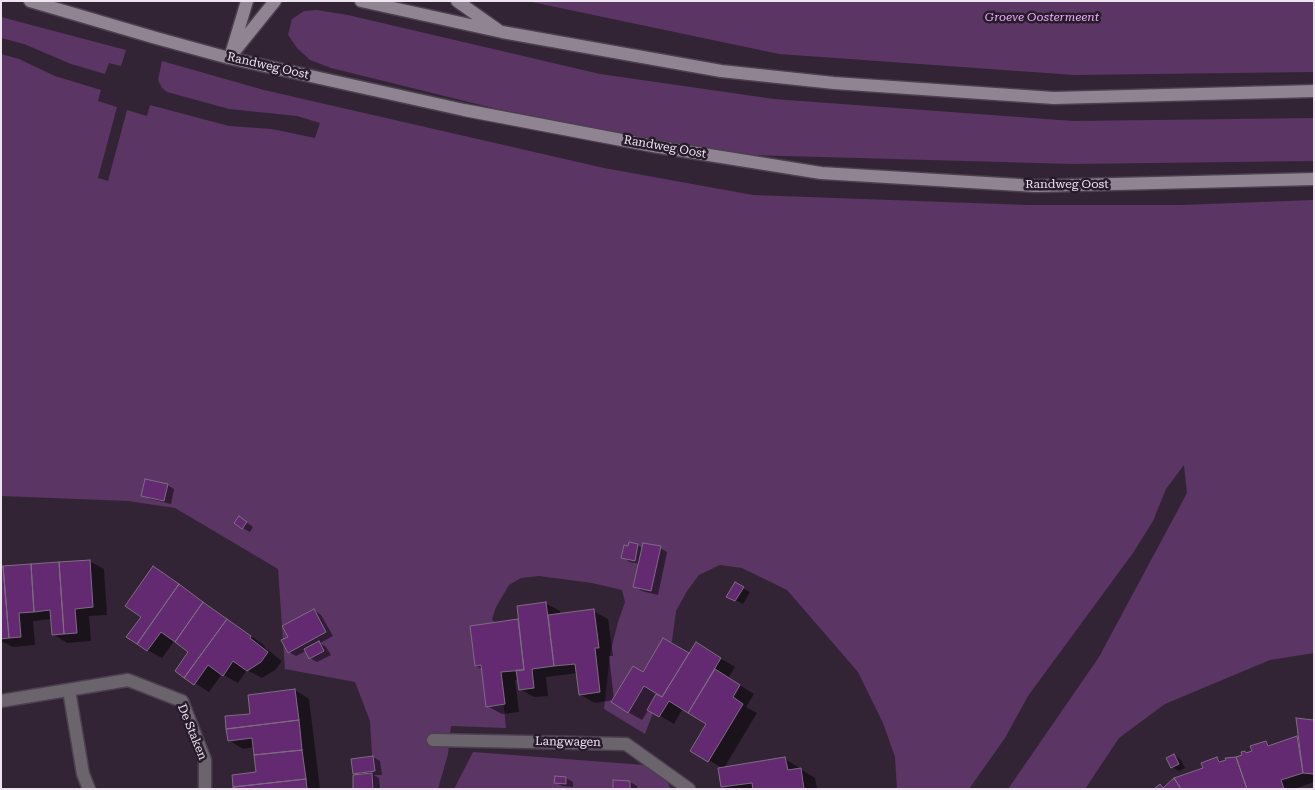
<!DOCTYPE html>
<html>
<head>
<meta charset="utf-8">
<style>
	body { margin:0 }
	#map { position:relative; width:1315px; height:790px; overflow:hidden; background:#322435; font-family:"Roboto Serif",serif }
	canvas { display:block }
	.frame { position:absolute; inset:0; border:2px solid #eee5f0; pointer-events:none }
</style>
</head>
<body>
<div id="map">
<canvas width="1315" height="790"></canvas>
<div class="frame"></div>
</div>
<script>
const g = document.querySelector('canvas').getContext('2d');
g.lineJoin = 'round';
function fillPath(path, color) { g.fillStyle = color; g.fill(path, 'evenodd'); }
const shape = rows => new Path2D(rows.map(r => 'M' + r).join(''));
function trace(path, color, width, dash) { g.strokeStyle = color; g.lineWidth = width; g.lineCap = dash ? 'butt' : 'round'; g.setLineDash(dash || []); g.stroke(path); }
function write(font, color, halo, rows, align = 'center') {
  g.font = font + ' "Roboto Serif",serif'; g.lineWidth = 5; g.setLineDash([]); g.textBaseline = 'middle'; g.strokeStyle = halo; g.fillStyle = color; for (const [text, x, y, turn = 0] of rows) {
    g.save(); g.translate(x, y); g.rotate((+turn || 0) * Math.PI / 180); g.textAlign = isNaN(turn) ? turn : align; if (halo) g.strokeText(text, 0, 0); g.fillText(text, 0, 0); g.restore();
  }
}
fillPath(shape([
	[527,1,1314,1,1314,72,1074,75,779,54],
	[317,10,348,15,600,74,774,99,1073,121,1314,118,1314,161,1072,164,749,155,601,130,493,108,331,68,310,60,297,48,288,35,292,19,304,11],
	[1,17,126,50,121,66,109,63,105,74,71,64,24,44,1,38],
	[1,54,19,59,55,76,101,90,98,101,117,107,98,178,108,181,127,110,147,116,150,105,229,126,272,129,315,138,320,123,297,116,229,109,167,92,162,88,158,80,162,61,264,90,604,168,753,195,1028,205,1181,205,1314,200,1314,653,1270,660,1165,704,1119,738,1085,789,1008,789,1099,657,1187,493,1184,465,1166,489,1153,521,1133,553,1028,696,1005,738,969,789,897,789,895,757,883,723,858,672,787,590,742,568,720,565,699,575,687,591,676,611,672,641,645,680,661,692,645,734,604,709,610,654,618,622,625,602,622,590,592,583,539,576,521,578,509,585,496,607,492,619,496,625,506,728,451,726,448,754,438,789,374,789,370,721,355,682,285,669,278,569,175,508,128,501,1,496],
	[473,752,658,766,671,789,454,789]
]), '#5b3564');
fillPath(shape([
	[167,485,174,489,171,504,150,499,143,495],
	[246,522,253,527,250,532,243,528],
	[637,545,643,548,660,548,667,552,658,595,642,591,635,587,640,564,630,562,623,558],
	[89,561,104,569,107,615,89,616,91,641,67,643,53,634,52,619,33,621,35,645,13,647,1,641,1,568],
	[154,568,168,576,265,646,264,647,282,661,275,670,262,678,247,670,238,683,222,674,209,692,176,671,190,651,175,640,162,658,147,650,142,617],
	[735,584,750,592,743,604,728,596],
	[545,603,560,611,560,615,593,611,608,619,613,656,609,656,614,700,644,673,663,640,689,655,710,652,735,667,728,678,754,694,746,707,757,713,724,768,785,759,815,778,817,789,726,789,722,786,722,768,692,750,708,723,683,708,674,724,649,709,642,720,628,712,614,700,595,703,581,695,578,673,546,677,548,696,534,697,520,689,519,680,515,680,519,712,502,714,487,706,483,669,476,666,471,627,520,620],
	[314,610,321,615,333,636,320,643,326,647,331,655,317,662,310,658,306,651,296,656,289,652,283,641,290,637],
	[295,690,309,699,320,789,234,789,257,773,254,747,243,749,229,740,251,715],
	[1314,721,1314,782,1295,789,1156,789,1160,786,1164,788,1204,769,1217,758,1223,762,1243,755,1245,752,1248,754,1266,742,1271,746,1299,737],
	[1174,755,1181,760,1185,768,1179,771,1172,767],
	[373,757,380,761,382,775,374,775,379,778,380,789,355,789,359,776,354,773],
	[566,778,573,782,573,787,562,786,555,782],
	[614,781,630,782,637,786,637,789,614,789]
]), '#0007');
const building = shape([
	[145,479,168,484,164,501,141,496,145,479],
	[239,516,247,522,242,529,234,523,239,516],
	[629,542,638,544,635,561,621,558,624,545,628,546,629,542],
	[643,543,661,546,651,591,633,587,643,543],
	[90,560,93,607,75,609,77,633,64,634,59,562,90,560],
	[59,562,64,634,52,635,50,610,34,612,31,564,59,562],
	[31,564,34,612,19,613,21,637,9,638,3,566,31,564],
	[1,566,3,566,9,638,1,639,1,566],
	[153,566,179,584,137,644,126,637,141,617,125,606,153,566],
	[735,582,744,587,735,601,726,597,735,582],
	[179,584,203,602,175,642,161,632,147,651,137,644,179,584],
	[203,602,227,619,184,678,175,671,188,652,175,642,203,602],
	[546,602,554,666,532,669,534,688,519,690,516,670,524,670,517,606,546,602],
	[314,609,326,632,288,653,281,640,288,637,282,626,314,609],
	[594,609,599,648,595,648,600,692,579,695,575,664,554,666,548,615,594,609],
	[227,619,251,636,250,638,268,652,261,662,247,671,233,661,223,676,208,665,194,685,184,678,227,619],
	[518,619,524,670,501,672,505,704,486,707,481,665,475,666,470,626,518,619],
	[663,638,689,653,662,697,644,686,628,713,611,702,633,666,643,672,663,638],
	[319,641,324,651,309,659,304,649,319,641],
	[696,642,721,658,688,713,669,701,659,717,647,710,656,694,662,697,696,642],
	[715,669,740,685,733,697,743,704,708,762,690,751,706,724,688,713,715,669],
	[295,689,299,720,226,729,225,716,250,714,248,695,295,689],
	[1296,718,1314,720,1314,774,1303,773,1296,718],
	[299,720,302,750,254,755,252,738,228,741,226,729,299,720],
	[1297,736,1303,773,1281,780,1284,789,1247,789,1236,757,1242,755,1241,752,1245,751,1246,753,1252,751,1250,746,1266,741,1268,746,1297,736],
	[302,750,306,779,233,787,232,775,256,772,254,755,302,750],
	[1174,754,1179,764,1171,768,1166,758,1174,754],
	[373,756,375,771,353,774,351,759,373,756],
	[785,757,788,770,801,768,804,789,753,789,752,783,721,787,718,768,785,757],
	[1217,757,1219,762,1226,760,1225,758,1236,757,1247,789,1181,789,1174,778,1203,768,1201,763,1217,757],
	[372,773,373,789,353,789,353,775,372,773],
	[555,776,566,777,566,784,554,783,555,776],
	[1174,778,1181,789,1154,789,1160,784,1163,788,1174,778],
	[306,779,307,789,233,789,233,787,306,779],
	[613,780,630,781,630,789,613,789,613,780]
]);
fillPath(building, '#642a71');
trace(building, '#7d6d81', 1);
const street = shape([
	[69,690,83,774,89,789],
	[1,701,128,680,182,701,205,760,205,789],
	[433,740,626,744,689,789]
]);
const secondary = shape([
	[30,1,156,38,229,58,464,110,653,146,821,173,1036,186,1314,179],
	[361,1,502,32,721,71,834,83,1054,98,1314,91],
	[457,1,498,30],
	[232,51,247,1],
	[229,58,275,1]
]);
trace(street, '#4c3f4f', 15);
trace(secondary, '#4c3f4f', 15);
trace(street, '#6b646d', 12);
trace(secondary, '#908492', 12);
write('italic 12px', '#ecacfa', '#281b2b', [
	["Groeve Oostermeent",1042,17]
]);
write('12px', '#eee5f0', '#281b2b', [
	["Randweg Oost",268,66,13],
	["Randweg Oost",665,147,10],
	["Randweg Oost",1067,184],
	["De Staken",192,732,68],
	["Langwagen",568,742,1]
]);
</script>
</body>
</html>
